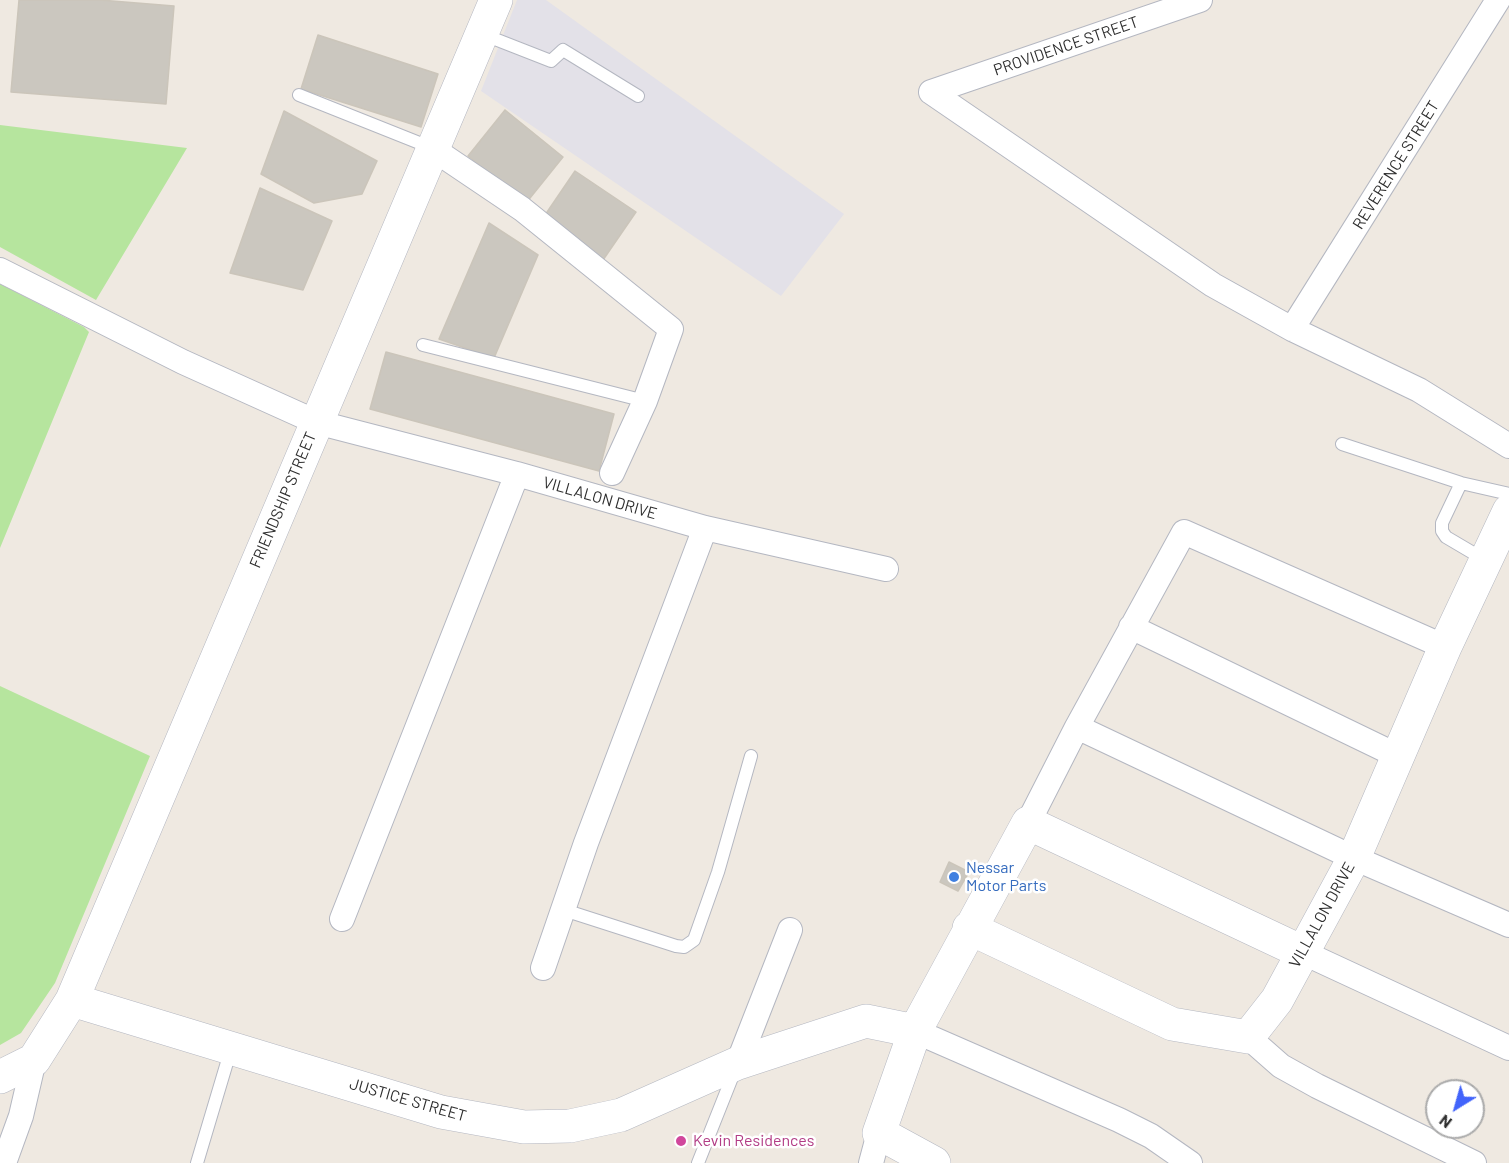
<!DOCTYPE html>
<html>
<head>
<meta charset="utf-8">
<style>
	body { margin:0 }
	#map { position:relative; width:1509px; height:1163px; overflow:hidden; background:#efe9e1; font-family:Barlow,sans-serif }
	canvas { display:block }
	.north { position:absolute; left:1425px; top:1079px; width:60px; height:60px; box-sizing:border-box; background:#fff; border:2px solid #ababab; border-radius:50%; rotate:217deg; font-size:16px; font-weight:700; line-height:24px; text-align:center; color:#2e2e2e }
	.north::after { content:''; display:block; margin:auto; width:21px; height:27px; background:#4264fb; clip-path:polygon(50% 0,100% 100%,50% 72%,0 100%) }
</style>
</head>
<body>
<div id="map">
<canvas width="1509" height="1163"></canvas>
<div class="north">N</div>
</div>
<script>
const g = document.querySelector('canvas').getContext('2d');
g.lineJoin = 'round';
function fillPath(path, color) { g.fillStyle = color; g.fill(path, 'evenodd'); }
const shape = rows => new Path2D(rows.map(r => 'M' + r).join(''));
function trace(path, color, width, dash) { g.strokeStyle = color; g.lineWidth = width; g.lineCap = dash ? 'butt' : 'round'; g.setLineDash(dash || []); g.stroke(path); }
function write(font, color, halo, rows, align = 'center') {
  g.font = font + ' Barlow,sans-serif'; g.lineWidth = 5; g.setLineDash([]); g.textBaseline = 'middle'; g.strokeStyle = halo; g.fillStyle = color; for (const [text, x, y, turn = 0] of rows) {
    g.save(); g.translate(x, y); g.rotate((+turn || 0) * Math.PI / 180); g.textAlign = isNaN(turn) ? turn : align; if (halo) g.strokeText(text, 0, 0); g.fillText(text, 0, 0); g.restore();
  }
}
fillPath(shape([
	[517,0,546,0,844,214,781,296,481,91]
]), '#e3e1e8');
fillPath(shape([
	[0,125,187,148,96,300,0,247],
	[0,284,84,327,89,332,0,548],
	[0,686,150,756,55,983,21,1033,0,1045]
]), '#b6e59e');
const building = shape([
	[19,0,100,0,174,6,166,104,11,92,19,0],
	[318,35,438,74,421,127,301,89,318,35],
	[505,110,563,157,526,203,468,156,505,110],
	[284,111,377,161,362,194,314,203,261,174,284,111],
	[575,171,636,212,603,260,543,218,575,171],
	[260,188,332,221,303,290,230,273,260,188],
	[489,223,538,255,494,358,439,339,489,223],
	[386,352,614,414,599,471,370,409,386,352],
	[949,862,969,872,958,891,940,882,949,862]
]);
fillPath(building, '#cbc7bf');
trace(building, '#cbc5ba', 1.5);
const lane = shape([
	[482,34,551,61,563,50,638,96],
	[299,95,432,148],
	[423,345,645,401],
	[1342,444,1461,483,1509,494],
	[1461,483,1442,523,1442,531,1446,537,1485,560],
	[564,910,676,946,684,947,694,940,718,872,751,756],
	[197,1163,231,1049],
	[698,1163,735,1070]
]);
const street = shape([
	[931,92,1213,285,1292,329,1419,390,1509,446],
	[931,92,1200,0],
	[433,149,522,209,671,329,645,401,612,473],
	[0,270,183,362,316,422,517,474,705,528,886,569],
	[1292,329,1498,0],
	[1131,627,1398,756],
	[1077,727,1354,858,1509,925],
	[1028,823,1077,727,1184,532,1445,647],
	[342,919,517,474],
	[1302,952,1509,1048],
	[543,968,586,843,705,528],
	[915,1031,1119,1120,1151,1136,1190,1163],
	[1248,1037,1281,1066,1317,1086,1474,1163],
	[738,1063,790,930],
	[4,1163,21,1116,34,1060],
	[871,1163,879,1133]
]);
const secondary = shape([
	[969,928,1172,1024,1248,1037,1277,1000,1354,858,1445,647,1509,511],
	[72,1000,441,1112,524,1127,570,1126,621,1115,738,1063,866,1021,915,1031],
	[0,1077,34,1060,72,1000,496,0],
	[934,1163,879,1133,915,1031,1028,823,1302,952]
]);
trace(lane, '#b4b7c1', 14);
trace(street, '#b4b7c1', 26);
trace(secondary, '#b4b7c1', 34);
trace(lane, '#fff', 12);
trace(street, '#fff', 24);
trace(secondary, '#fff', 33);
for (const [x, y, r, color] of [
	[954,877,6,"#3f7fe0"],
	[681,1141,6,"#d1479c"]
]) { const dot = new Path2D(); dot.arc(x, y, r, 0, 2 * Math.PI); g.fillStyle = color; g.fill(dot); trace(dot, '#fff', 2); }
write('16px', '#2e2e2e', '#fff', [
	["PROVIDENCE STREET",1066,46,-19],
	["REVERENCE STREET",1396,165,-58],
	["VILLALON DRIVE",600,498,16],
	["FRIENDSHIP STREET",283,500,-67],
	["VILLALON DRIVE",1322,915,-61],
	["JUSTICE STREET",408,1100,16]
]);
write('16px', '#366cbe', '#fff', [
	["Nessar",966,868],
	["Motor Parts",966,886]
], 'left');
write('16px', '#b23c85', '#fff', [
	["Kevin Residences",693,1141]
], 'left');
</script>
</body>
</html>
